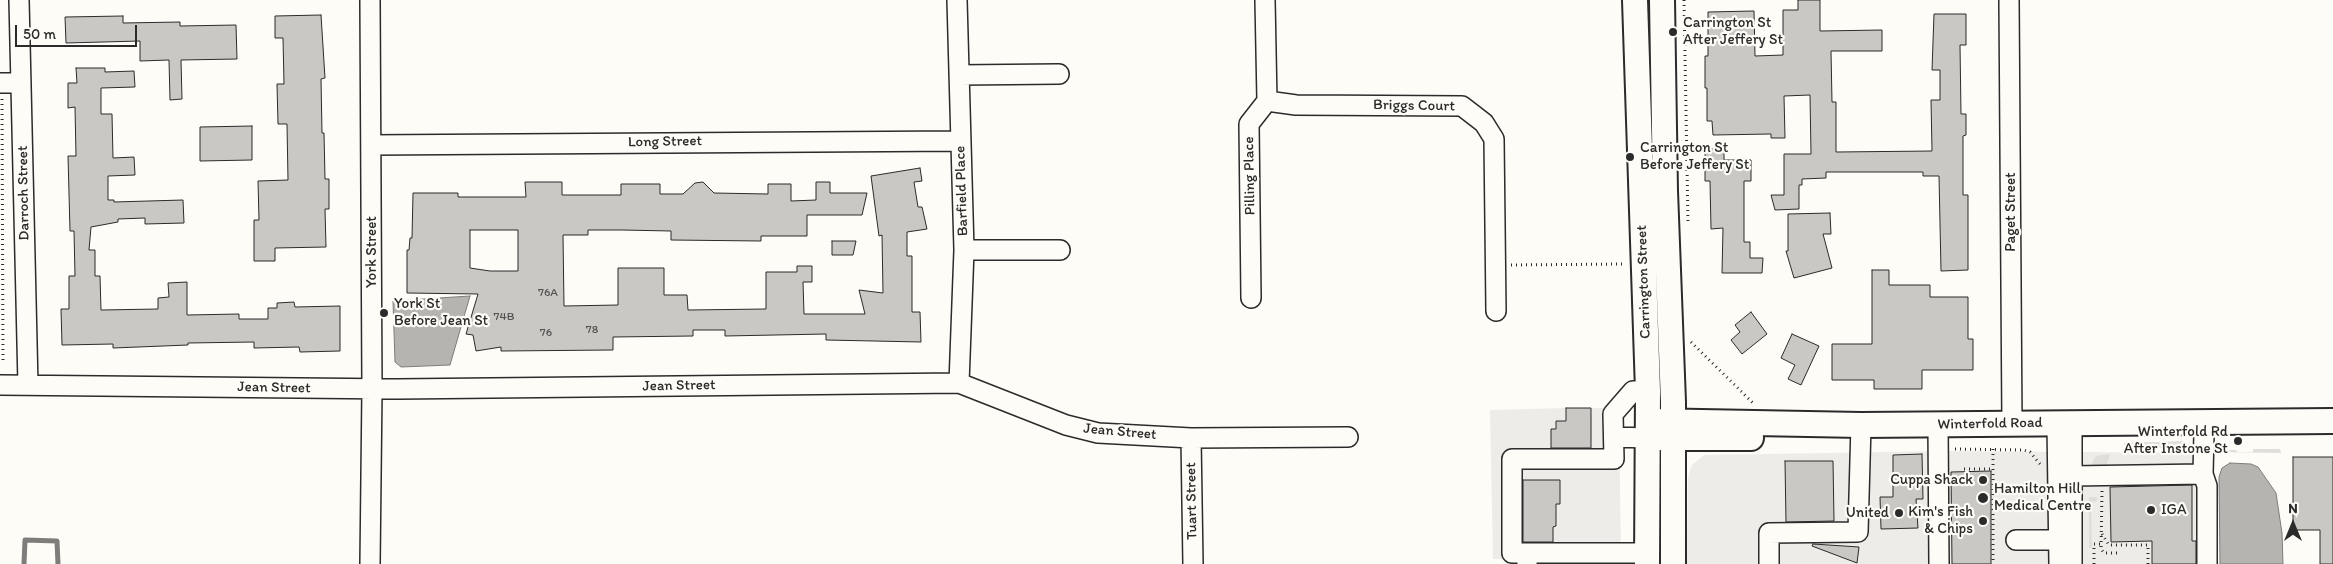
<!DOCTYPE html>
<html>
<head>
<meta charset="utf-8">
<style>
	body { margin:0 }
	#map { position:relative; width:2333px; height:564px; overflow:hidden; background:#fdfcf7; font-family:Itim,sans-serif }
	canvas { display:block }
	.north { position:absolute; left:2268px; top:499px; width:50px; height:50px; -webkit-text-stroke:4px #fdfcf7; paint-order:stroke; rotate:0deg; font-size:14px; font-weight:700; line-height:20px; text-align:center; color:#2b2b2b }
	.north::after { content:''; display:block; margin:auto; width:18px; height:22px; background:#2b2b2b; clip-path:polygon(50% 0,100% 100%,50% 72%,0 100%) }
	.scale { position:absolute; left:15px; top:25px; width:122px; height:22px; box-sizing:border-box; border:2px solid #2b2b2b; border-top:0; padding-left:6px; font-size:15px; line-height:18px; white-space:nowrap; color:#2b2b2b; -webkit-text-stroke:4px #fdfcf7; paint-order:stroke }
</style>
</head>
<body>
<div id="map">
<canvas width="2333" height="564"></canvas>
<div class="north">N</div>
<div class="scale">50 m</div>
</div>
<script>
const g = document.querySelector('canvas').getContext('2d');
g.lineJoin = 'round';
function fillPath(path, color) { g.fillStyle = color; g.fill(path, 'evenodd'); }
const shape = rows => new Path2D(rows.map(r => 'M' + r).join(''));
function trace(path, color, width, dash) { g.strokeStyle = color; g.lineWidth = width; g.lineCap = dash ? 'butt' : 'round'; g.setLineDash(dash || []); g.stroke(path); }
function write(font, color, halo, rows, align = 'center') {
  g.font = font + ' Itim,sans-serif'; g.lineWidth = 4.5; g.setLineDash([]); g.textBaseline = 'middle'; g.strokeStyle = halo; g.fillStyle = color; for (const [text, x, y, turn = 0] of rows) {
    g.save(); g.translate(x, y); g.rotate((+turn || 0) * Math.PI / 180); g.textAlign = isNaN(turn) ? turn : align; if (halo) g.strokeText(text, 0, 0); g.fillText(text, 0, 0); g.restore();
  }
}
fillPath(shape([
	[1566,408,1619,408,1621,564,1510,564,1510,559,1493,559,1490,410],
	[1949,451,2212,453,2213,564,1687,564,1688,477,1692,465,1704,455]
]), '#edece8');
fillPath(shape([
	[2184,441,2180,445,2162,448,2126,448,2124,446,2124,443],
	[2253,449,2280,449,2281,453,2217,452,2212,456,2212,450,2236,450,2237,452,2253,452],
	[2110,454,2107,464,2100,469,2090,467,2096,456],
	[2089,497,2097,497,2097,501,2091,502,2092,548,2089,548]
]), '#dfdeda');
const water = shape([
	[470,296,450,365,401,367,395,362,393,301,470,296],
	[2230,463,2251,464,2258,467,2276,493,2282,533,2283,564,2220,564,2219,477,2222,468,2230,463]
]);
fillPath(water, '#b5b4b1');
trace(water, '#7e7d7b', 1);
trace(shape([
	[24,564,25,540,57,541,58,564]
]), '#7e7d7b', 5);
const building = shape([
	[1798,0,1820,0,1820,31,1882,30,1882,51,1831,51,1832,102,1836,102,1836,152,1932,151,1931,100,1940,100,1940,70,1932,70,1934,14,1966,14,1966,45,1960,45,1961,114,1966,114,1966,135,1963,136,1963,195,1968,195,1968,270,1941,271,1939,176,1923,176,1923,172,1826,172,1826,178,1802,179,1802,185,1799,185,1799,209,1775,210,1771,195,1784,195,1784,154,1811,154,1810,95,1784,96,1785,138,1771,138,1771,134,1713,135,1712,121,1707,121,1707,88,1705,88,1705,56,1708,56,1708,12,1754,11,1755,56,1783,55,1783,10,1798,10,1798,0],
	[321,15,325,78,321,79,322,133,324,133,325,179,329,179,329,209,325,209,326,247,275,248,275,261,254,261,254,220,259,220,258,181,288,180,287,124,278,124,277,84,284,84,283,38,275,38,275,16,321,15],
	[123,16,123,23,180,22,180,26,236,25,237,59,181,60,182,99,170,100,169,60,140,61,140,41,66,43,65,17,123,16],
	[76,68,105,68,105,72,134,71,135,87,101,88,101,114,112,114,113,158,134,157,135,175,108,176,108,200,114,200,114,202,183,200,184,223,145,224,145,218,118,219,118,222,91,227,89,250,95,250,95,276,100,276,101,310,158,309,158,298,169,297,168,283,187,282,187,315,239,314,239,319,268,319,268,308,277,308,277,303,294,302,295,307,340,306,340,351,300,352,299,347,254,348,254,342,188,343,188,345,113,348,113,344,62,345,61,309,69,309,69,276,75,276,74,231,70,231,68,156,76,156,75,107,68,108,68,83,77,83,76,68],
	[252,126,252,160,200,161,200,127,252,126],
	[1705,149,1724,149,1724,160,1751,160,1751,181,1744,181,1744,242,1750,242,1750,258,1763,258,1762,273,1722,273,1723,228,1711,229,1710,181,1705,181,1705,149],
	[920,168,922,181,914,182,918,207,922,207,927,229,907,232,907,256,912,256,912,312,920,312,921,342,826,340,826,334,725,336,725,330,693,330,693,336,613,337,613,350,501,351,501,347,476,351,473,335,466,334,478,294,407,293,407,250,409,250,410,238,412,238,413,193,458,193,458,197,526,197,525,182,562,182,562,195,621,195,621,184,660,184,660,194,683,194,695,183,703,182,714,193,768,194,768,184,791,184,791,201,816,200,816,182,830,182,830,193,867,193,862,215,807,215,807,236,761,236,761,241,671,240,671,231,622,230,588,230,588,235,563,235,564,306,618,305,618,268,664,268,664,295,687,295,688,310,766,309,766,272,797,272,797,266,812,266,812,282,803,282,804,314,865,314,859,290,883,293,882,235,879,236,871,176,920,168],
	[470,230,518,230,518,271,490,271,470,268,470,230],
	[1830,213,1831,234,1823,234,1832,268,1794,278,1786,251,1788,251,1788,214,1830,213],
	[832,241,856,241,853,255,832,255,832,241],
	[1872,270,1889,270,1889,285,1930,285,1930,297,1968,297,1968,339,1973,339,1973,370,1922,370,1922,389,1874,389,1874,380,1832,380,1832,344,1872,344,1872,270],
	[1751,312,1767,334,1742,354,1731,340,1740,332,1735,325,1751,312],
	[1792,334,1819,346,1801,385,1788,379,1795,365,1781,358,1792,334],
	[1566,408,1591,408,1591,448,1551,448,1551,429,1556,429,1556,421,1566,421,1566,408],
	[1922,454,1923,499,1916,499,1918,528,1881,529,1880,497,1893,497,1893,455,1922,454],
	[2293,457,2333,457,2333,564,2320,564,2320,530,2293,530,2293,457],
	[1785,461,1833,461,1834,521,1786,522,1785,461],
	[1991,471,1991,564,1952,564,1951,472,1991,471],
	[1523,480,1560,480,1560,504,1556,504,1556,526,1553,527,1553,542,1523,542,1523,480],
	[2192,485,2192,541,2196,541,2196,564,2152,564,2152,541,2111,542,2110,487,2192,485],
	[1813,544,1859,547,1857,563,1812,546,1813,544]
]);
fillPath(building, '#c9c8c4');
trace(building, '#2b2b2b', 1);
const minor = shape([
	[19,0,28,385],
	[957,0,964,250,959,383],
	[2009,0,2012,424],
	[959,75,1059,74],
	[0,83,21,83],
	[1267,101,1296,105,1462,106,1484,123,1494,139,1496,311],
	[371,145,960,141],
	[964,250,1060,250],
	[1251,298,1249,124,1267,101,1265,0],
	[0,385,398,389,959,383,1066,425,1098,433,1191,438,1348,437],
	[2072,423,2072,564],
	[2057,424,2059,564],
	[1938,425,1939,564],
	[2204,433,2203,474,2207,486,2207,564],
	[1614,437,1648,438],
	[1191,438,1193,564],
	[2071,476,2203,474],
	[2016,540,2069,540],
	[1527,553,1512,553,1512,459,1614,459,1613,414,1633,391,1648,391],
	[370,564,372,389,370,0],
	[1527,564,1527,553,1647,553],
	[1769,564,1769,533,1858,532,1861,425]
]);
const major = shape([
	[1635,0,1648,391,1647,564],
	[1662,0,1665,191,1673,402,1673,564],
	[1648,421,1861,425,2333,421],
	[1648,438,1751,438]
]);
trace(minor, '#2b2b2b', 22);
trace(major, '#2b2b2b', 28);
trace(shape([
	[1684,0,1688,223],
	[2,99,3,363],
	[1511,265,1624,264],
	[1691,342,1754,404],
	[1955,449,2024,450,2030,452,2040,464],
	[1993,449,1993,564],
	[1964,469,1993,469],
	[2102,491,2101,549,2104,553,2120,553],
	[2102,534,2109,545,2148,545,2148,564],
	[2094,564,2094,544,2101,544]
]), '#2b2b2b', 3, [1, 4]);
trace(minor, '#fdfcf7', 19);
trace(major, '#fdfcf7', 24);
for (const [x, y, r, color] of [
	[1673,32,5,"#2b2b2b"],
	[1630,157,5,"#2b2b2b"],
	[384,313,5,"#2b2b2b"],
	[2238,441,5,"#2b2b2b"],
	[1983,480,5,"#2b2b2b"],
	[1983,498,6,"#2b2b2b"],
	[2151,510,5,"#2b2b2b"],
	[1899,513,5,"#2b2b2b"],
	[1983,521,5,"#2b2b2b"]
]) { const dot = new Path2D(); dot.arc(x, y, r, 0, 2 * Math.PI); g.fillStyle = color; g.fill(dot); trace(dot, '#fdfcf7', 2); }
write('12px', '#525251', null, [
	["76A",548,293],
	["74B",504,317],
	["78",592,330],
	["76",546,333]
]);
write('15px', '#2b2b2b', '#fdfcf7', [
	["Carrington St",1683,23],
	["After Jeffery St",1683,40],
	["Carrington St",1640,148],
	["Before Jeffery St",1640,165],
	["York St",394,304],
	["Before Jean St",394,321],
	["Winterfold Rd",2228,432,"right"],
	["After Instone St",2228,449,"right"],
	["Cuppa Shack",1973,480,"right"],
	["Hamilton Hill",1994,489],
	["Medical Centre",1994,506],
	["IGA",2161,510],
	["Kim's Fish",1973,512,"right"],
	["& Chips",1973,529,"right"],
	["United",1889,513,"right"]
], 'left');
write('15px', '#2b2b2b', '#fdfcf7', [
	["Briggs Court",1414,106,1],
	["Long Street",665,142,-1],
	["Pilling Place",1250,176,-91],
	["Barfield Place",962,191,-92],
	["Darroch Street",24,193,-91],
	["Paget Street",2011,212,-90],
	["York Street",372,252,-90],
	["Carrington Street",1644,282,-92],
	["Jean Street",679,386,-1],
	["Jean Street",274,388,1],
	["Winterfold Road",1990,424,-1],
	["Jean Street",1120,432,5],
	["Tuart Street",1192,501,-91]
]);
</script>
</body>
</html>
